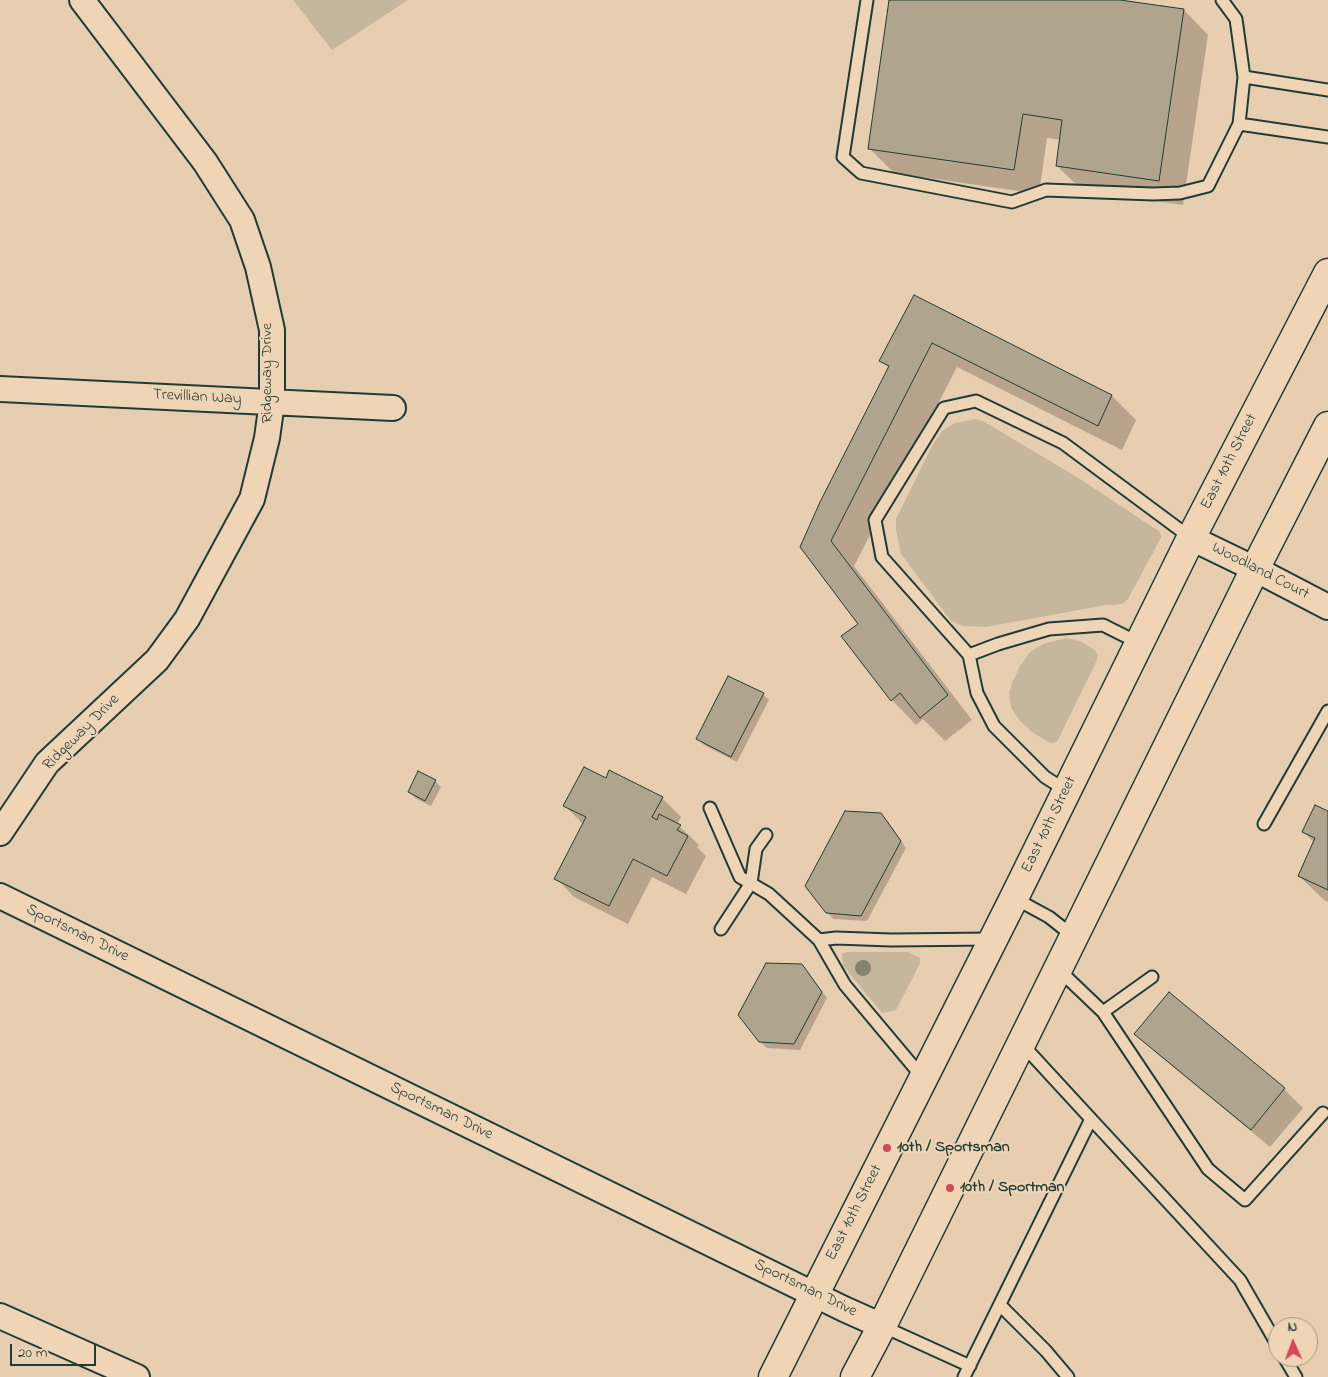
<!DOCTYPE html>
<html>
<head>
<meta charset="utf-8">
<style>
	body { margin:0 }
	#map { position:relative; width:1328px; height:1377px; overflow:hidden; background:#e7ceb1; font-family:"Indie Flower",sans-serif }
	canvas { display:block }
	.north { position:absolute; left:1268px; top:1317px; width:50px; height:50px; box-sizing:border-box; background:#efd4b6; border:1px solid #9c9882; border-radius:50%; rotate:358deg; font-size:14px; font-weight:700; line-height:20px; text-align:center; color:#1f3d34 }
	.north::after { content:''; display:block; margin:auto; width:18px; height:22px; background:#d1495b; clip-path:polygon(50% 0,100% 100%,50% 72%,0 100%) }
	.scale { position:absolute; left:10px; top:1344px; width:86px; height:22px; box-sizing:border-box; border:2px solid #1f3d34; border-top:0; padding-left:6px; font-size:15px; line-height:18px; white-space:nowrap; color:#1f3d34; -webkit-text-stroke:4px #efd4b6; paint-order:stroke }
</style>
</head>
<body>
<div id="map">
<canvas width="1328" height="1377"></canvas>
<div class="north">N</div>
<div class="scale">20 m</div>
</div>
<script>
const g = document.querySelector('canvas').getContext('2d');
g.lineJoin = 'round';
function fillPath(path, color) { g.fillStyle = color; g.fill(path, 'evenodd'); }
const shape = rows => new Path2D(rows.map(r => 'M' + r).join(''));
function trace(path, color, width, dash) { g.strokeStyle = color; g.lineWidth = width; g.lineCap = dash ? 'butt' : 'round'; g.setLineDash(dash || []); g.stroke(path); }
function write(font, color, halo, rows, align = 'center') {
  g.font = font + ' "Indie Flower",sans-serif'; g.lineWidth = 4; g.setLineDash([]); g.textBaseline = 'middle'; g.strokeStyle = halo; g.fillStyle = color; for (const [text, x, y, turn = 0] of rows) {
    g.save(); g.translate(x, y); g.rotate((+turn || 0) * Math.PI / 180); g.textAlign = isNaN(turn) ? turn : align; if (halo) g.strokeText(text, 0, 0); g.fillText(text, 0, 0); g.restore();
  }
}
fillPath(shape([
	[293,0,408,0,332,50],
	[976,419,983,421,1080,479,1160,532,1161,537,1158,543,1128,599,1122,604,1113,605,1106,605,986,627,963,626,951,621,901,554,896,530,896,519,932,446,942,431,955,423],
	[1066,638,1080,641,1095,650,1098,655,1097,660,1057,742,1050,743,1032,732,1020,721,1012,709,1010,702,1009,693,1012,683,1020,666,1030,652,1043,644],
	[847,952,908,952,920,958,920,963,896,1010,882,1013,843,966,842,954]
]), '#c6b69c');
fillPath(shape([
	[891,0,1111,0,1184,10,1208,35,1183,205,1082,190,1057,166,1061,140,1047,138,1039,194,894,173,869,148],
	[914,296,1112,396,1136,420,1122,450,957,367,854,566,972,720,945,741,923,719,916,725,892,700,860,624,802,547,889,368,881,360],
	[763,694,769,700,737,762,704,745,698,739],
	[606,780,662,798,681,817,677,824,699,845,697,847,706,856,686,894,652,877,628,924,574,897,556,878,583,824,565,806],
	[435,781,441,787,431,806,415,798,410,792],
	[1328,813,1328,902,1324,900,1299,876,1315,843,1303,832],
	[881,814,887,820,906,848,867,921,833,919,827,912],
	[802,965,827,998,800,1050,767,1048,760,1042],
	[1136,1034,1284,1089,1303,1108,1270,1147,1155,1052]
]), '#0003');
const building = shape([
	[889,0,1120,0,1184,9,1159,181,1056,166,1062,120,1023,114,1014,170,868,149,889,0],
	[914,295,1112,395,1098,426,932,343,831,541,948,695,920,718,900,693,891,701,841,636,858,624,800,547,820,502,889,366,879,361,914,295],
	[728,676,764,693,731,757,696,739,728,676],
	[584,767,606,778,609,770,663,797,652,817,657,820,659,814,681,825,677,830,688,836,667,876,633,859,609,906,554,879,586,817,563,806,584,767],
	[418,771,436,780,425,801,408,792,418,771],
	[1315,805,1328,811,1328,890,1298,876,1315,838,1302,832,1315,805],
	[845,811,881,813,901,841,861,916,826,913,805,886,845,811],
	[766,963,802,964,822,992,794,1044,759,1042,738,1015,766,963],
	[1169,992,1285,1088,1251,1130,1134,1034,1169,992]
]);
fillPath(building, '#afa58e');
trace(building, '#1f3d34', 1);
const service = shape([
	[867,0,843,157,861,173,1012,202,1046,190,1153,194,1180,193,1208,186,1239,124,1244,77,1236,19,1222,0],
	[1244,77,1328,90],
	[1239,124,1328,137],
	[969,655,998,644,1049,629,1103,625,1139,643],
	[1067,791,1045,777,994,726,977,693,969,655,882,557,875,520,944,408,976,401,1063,443,1191,538],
	[710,808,740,877,769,894,819,940],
	[1264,824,1328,711],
	[1014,898,1049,917,1073,936],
	[721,929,751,883,756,849,766,835],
	[1058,969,1103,1012,1208,1169,1245,1200,1323,1113],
	[1103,1012,1152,977],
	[923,1078,845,985,819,940,836,938,891,940,992,939],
	[1091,1119,1240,1280,1278,1346],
	[1000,1305,1046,1351,1068,1377],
	[882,1326,970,1366],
	[1284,1357,1296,1377],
	[964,1377,1091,1119,1021,1043]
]);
const minor = shape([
	[0,389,393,408],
	[1191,538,1255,569,1328,607],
	[0,833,47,763,157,660,187,619,252,499,267,438,272,402,272,330,258,267,242,220,205,162,82,0],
	[0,896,844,1309,882,1326],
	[0,1316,137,1377]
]);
const primary = shape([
	[773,1377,1014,898,1191,538,1328,273],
	[855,1377,882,1326,1255,569,1328,426]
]);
trace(service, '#1f3d34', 15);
trace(minor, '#1f3d34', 28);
trace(primary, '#1f3d34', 31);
trace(service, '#efd4b6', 11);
trace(minor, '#efd4b6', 24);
trace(primary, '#efd4b6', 28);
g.fillStyle = '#828572';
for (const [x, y] of [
	[863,968]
]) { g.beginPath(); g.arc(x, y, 8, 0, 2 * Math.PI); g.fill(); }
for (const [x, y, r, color] of [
	[887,1148,5,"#d1495b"],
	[950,1188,5,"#d1495b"]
]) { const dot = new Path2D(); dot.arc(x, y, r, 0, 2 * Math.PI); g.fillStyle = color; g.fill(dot); trace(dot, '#efd4b6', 2); }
write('16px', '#1f3d34', '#efd4b6', [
	["Ridgeway Drive",268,373,-90],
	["Trevillian Way",197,398,3],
	["East 10th Street",1230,462,-63],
	["Woodland Court",1260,572,27],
	["Ridgeway Drive",82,733,-45],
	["East 10th Street",1050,825,-64],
	["Sportsman Drive",77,934,26],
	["Sportsman Drive",441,1112,26],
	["East 10th Street",855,1213,-63],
	["Sportsman Drive",805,1289,26]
]);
write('bold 16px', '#1f3d34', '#efd4b6', [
	["10th / Sportsman",897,1148],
	["10th / Sportman",960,1188]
], 'left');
</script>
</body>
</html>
